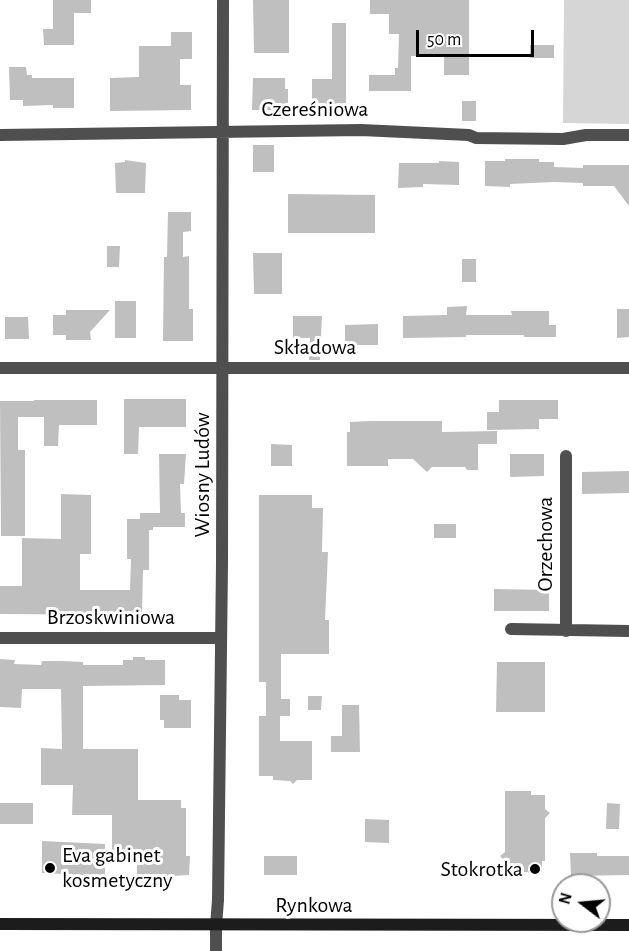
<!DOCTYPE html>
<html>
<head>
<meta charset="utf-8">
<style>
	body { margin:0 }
	#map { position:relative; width:629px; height:951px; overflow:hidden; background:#fff; font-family:"Alegreya Sans",sans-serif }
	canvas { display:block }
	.north { position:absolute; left:551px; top:873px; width:60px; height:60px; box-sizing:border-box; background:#fff; border:2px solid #999; border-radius:50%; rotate:286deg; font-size:16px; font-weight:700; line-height:24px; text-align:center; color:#000 }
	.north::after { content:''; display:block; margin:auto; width:21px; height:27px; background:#000; clip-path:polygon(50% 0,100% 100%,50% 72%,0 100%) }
	.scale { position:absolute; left:416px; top:30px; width:118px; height:27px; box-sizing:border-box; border:3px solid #000; border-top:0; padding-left:8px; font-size:18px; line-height:21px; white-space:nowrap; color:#000; -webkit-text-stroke:4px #fff; paint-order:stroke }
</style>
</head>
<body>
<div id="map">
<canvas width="629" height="951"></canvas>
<div class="north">N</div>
<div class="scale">50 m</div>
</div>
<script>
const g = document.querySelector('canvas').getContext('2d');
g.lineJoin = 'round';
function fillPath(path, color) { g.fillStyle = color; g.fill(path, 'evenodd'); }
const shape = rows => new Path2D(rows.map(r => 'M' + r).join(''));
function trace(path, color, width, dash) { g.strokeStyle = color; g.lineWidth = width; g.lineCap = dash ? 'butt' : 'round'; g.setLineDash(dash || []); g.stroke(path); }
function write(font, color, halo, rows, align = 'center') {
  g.font = font + ' "Alegreya Sans",sans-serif'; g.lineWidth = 6; g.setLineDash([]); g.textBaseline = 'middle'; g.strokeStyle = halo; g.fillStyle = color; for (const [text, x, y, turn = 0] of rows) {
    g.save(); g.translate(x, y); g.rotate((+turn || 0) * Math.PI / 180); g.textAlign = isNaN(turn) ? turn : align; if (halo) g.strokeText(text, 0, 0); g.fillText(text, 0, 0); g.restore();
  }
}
fillPath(shape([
	[564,0,629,0,629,124,563,123]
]), '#d6d6d6');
fillPath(shape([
	[53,0,91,0,91,13,74,13,74,45,44,45,43,29,53,29],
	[253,0,289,0,289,53,254,53],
	[370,0,469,0,469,75,444,75,444,56,411,56,411,91,369,91,369,75,395,75,395,68,398,68,399,34,389,34,389,14,370,14],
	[332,23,346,23,346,106,335,105,335,111,312,111,312,79,332,79],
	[171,32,192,32,192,59,180,59,180,85,191,85,191,110,110,111,110,78,139,77,139,46,171,46],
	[530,45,554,45,554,58,530,58],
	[9,67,26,67,27,75,32,75,32,78,74,78,74,108,53,108,53,105,23,106,23,100,10,100],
	[253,78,285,78,285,89,288,89,288,110,252,110],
	[462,101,476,101,476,121,462,121],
	[253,145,274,145,274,172,253,172],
	[505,159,539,159,539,162,554,162,554,167,583,168,583,165,629,165,629,206,614,186,583,186,583,183,554,182,510,184,510,187,485,186,485,161,505,161],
	[125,160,146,163,145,193,116,193,115,163,125,162],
	[439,161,459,162,459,185,423,184,423,187,398,188,399,163,439,163],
	[288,194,375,195,375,233,288,233],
	[168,212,191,212,191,231,183,232,183,257,189,256,189,309,193,309,193,341,163,341,164,257,167,257],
	[107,246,120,246,119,267,107,267],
	[253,253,282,253,282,294,254,294],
	[462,259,476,259,476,282,462,282],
	[115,301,136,301,136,338,115,338],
	[467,306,466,315,512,315,511,311,549,311,549,325,556,325,556,337,524,337,524,335,466,335,466,337,403,338,403,316,447,315,447,307],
	[617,309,629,309,629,337,617,338],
	[66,310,110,310,90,332,91,340,66,340,66,335,53,335,53,315,66,315],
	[293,316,322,316,320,360,309,360,310,338,293,338],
	[5,317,28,317,29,339,5,339],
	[378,324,378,345,345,345,345,325],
	[124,399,186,399,186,427,139,427,138,454,124,454],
	[34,400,97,400,97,425,59,425,58,446,44,446,44,417,18,417,18,450,25,450,25,536,1,536,0,401,34,401],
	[499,400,558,400,558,419,539,419,539,429,487,430,487,412,499,412],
	[370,421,442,421,442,432,497,431,497,444,478,444,478,470,467,470,465,467,432,467,427,472,413,459,388,459,388,466,347,466,347,432,350,432,350,422],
	[271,444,292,445,292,466,271,466],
	[159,454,186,454,184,484,180,484,181,513,185,513,185,527,153,527,153,530,149,530,149,570,143,570,142,615,0,614,0,586,22,586,22,538,61,539,61,494,91,495,91,554,80,554,80,590,130,590,131,559,127,559,127,519,140,519,140,513,160,513],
	[510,454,544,454,544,476,510,477],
	[629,471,629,493,582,494,582,472],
	[259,495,312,495,312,508,323,508,322,552,328,552,325,620,329,620,329,654,281,654,281,699,290,699,290,716,280,716,280,741,312,741,312,780,297,780,293,784,290,781,273,780,273,776,259,776,259,716,266,716,266,682,259,682],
	[434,524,456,524,456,538,434,538],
	[494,589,549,590,549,611,494,611],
	[133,657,145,657,145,660,165,660,165,685,83,686,83,749,138,749,138,800,181,800,181,808,186,808,186,856,190,856,189,875,137,878,137,854,112,855,112,815,72,815,73,785,41,785,41,748,62,749,61,689,22,689,21,708,0,707,0,659,15,660,14,664,41,665,42,661,62,661,83,662,83,665,123,665,123,660,133,660],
	[497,662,545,662,545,712,496,712],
	[160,695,179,695,179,700,191,700,191,728,164,728,164,720,160,720],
	[308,696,322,696,321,710,308,710],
	[342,705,359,705,360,752,331,752,331,736,342,736],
	[505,791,531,791,531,795,545,795,545,809,550,813,545,818,545,861,542,861,542,872,520,872,520,875,505,875,505,861,500,856,505,852],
	[0,803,33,803,33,824,0,824],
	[607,803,620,804,619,829,606,829],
	[365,819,389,820,389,843,365,842],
	[42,841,105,844,105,876,42,873],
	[570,853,597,853,597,856,629,856,629,875,571,876],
	[264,856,297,856,297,875,264,875]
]), '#bfbfbf');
trace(shape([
	[0,135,361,130,469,135,476,138,563,139,586,135,629,135],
	[0,368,629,368],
	[566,456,566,631],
	[511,629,629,631],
	[0,638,221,638],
	[216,951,216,926,218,900,222,564,223,0]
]), '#4f4f4f', 12);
trace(shape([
	[0,924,629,925]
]), '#1c1c1c', 12);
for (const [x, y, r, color] of [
	[50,868,6,"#000"],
	[535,869,6,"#000"]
]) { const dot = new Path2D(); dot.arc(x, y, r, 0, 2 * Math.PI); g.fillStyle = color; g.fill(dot); trace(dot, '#fff', 2); }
write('22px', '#000', '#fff', [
	["Czereśniowa",315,109],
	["Składowa",315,347],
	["Wiosny Ludów",202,475,-90],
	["Orzechowa",545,544,-90],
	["Brzoskwiniowa",111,617],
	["Rynkowa",314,905]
]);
write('22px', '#000', '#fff', [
	["Eva gabinet",62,855],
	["kosmetyczny",62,880],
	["Stokrotka",523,869,"right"]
], 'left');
</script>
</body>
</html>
